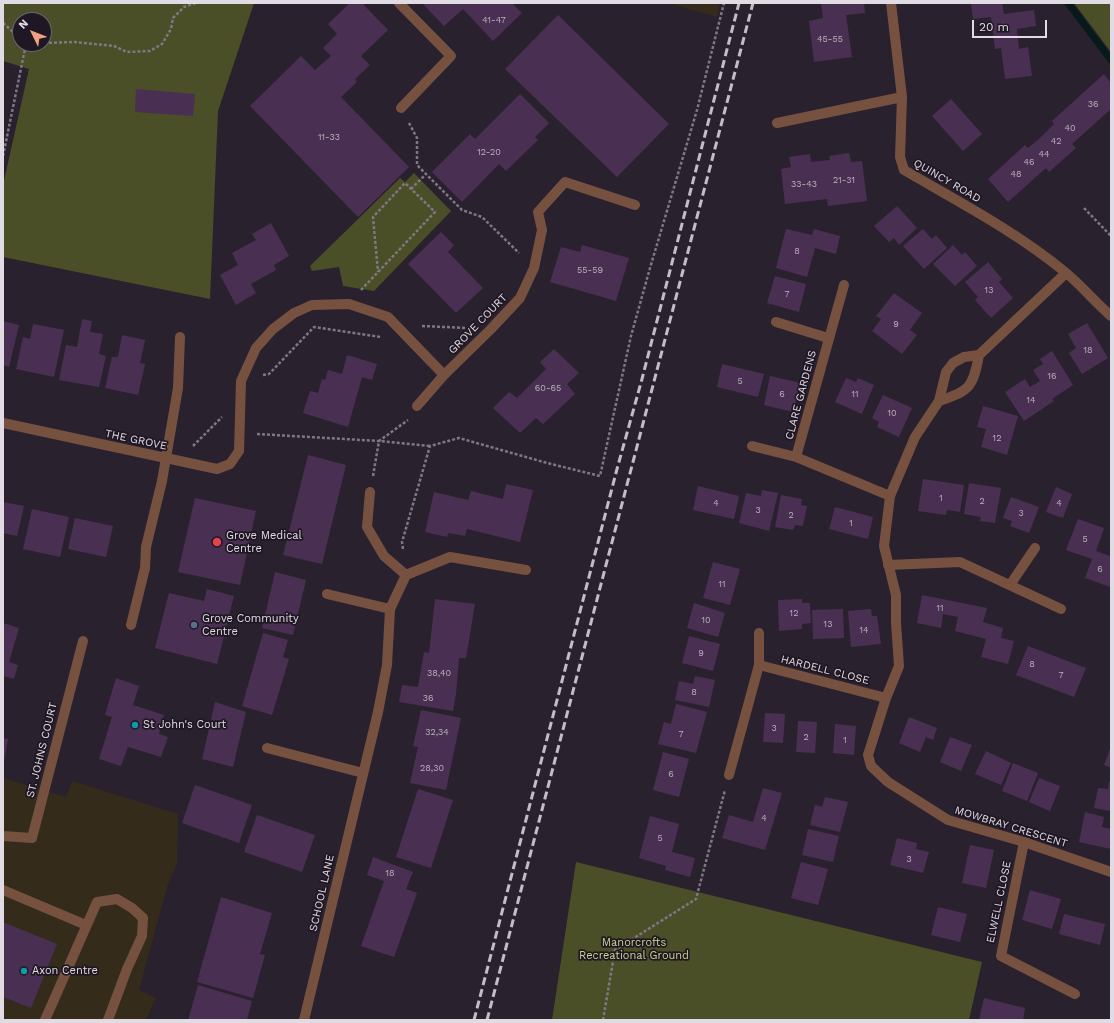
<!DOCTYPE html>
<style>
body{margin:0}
#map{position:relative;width:1114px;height:1023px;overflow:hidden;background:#2a212e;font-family:"Work Sans",sans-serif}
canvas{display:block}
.frame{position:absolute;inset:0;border:4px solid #e1dbe3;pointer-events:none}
.north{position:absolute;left:12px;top:12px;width:40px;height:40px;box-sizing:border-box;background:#201724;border:1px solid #6d6570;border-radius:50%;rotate:313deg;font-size:11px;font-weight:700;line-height:16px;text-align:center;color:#e1dbe3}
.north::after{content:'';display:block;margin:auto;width:14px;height:18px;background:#f2a07f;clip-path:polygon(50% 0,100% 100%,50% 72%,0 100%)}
.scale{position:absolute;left:972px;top:20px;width:75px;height:18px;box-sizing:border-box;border:2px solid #e1dbe3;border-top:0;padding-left:5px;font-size:12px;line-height:14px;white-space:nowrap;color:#e1dbe3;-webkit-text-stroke:3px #201724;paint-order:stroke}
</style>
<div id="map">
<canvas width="1114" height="1023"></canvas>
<div class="frame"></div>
<div class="north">N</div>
<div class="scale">20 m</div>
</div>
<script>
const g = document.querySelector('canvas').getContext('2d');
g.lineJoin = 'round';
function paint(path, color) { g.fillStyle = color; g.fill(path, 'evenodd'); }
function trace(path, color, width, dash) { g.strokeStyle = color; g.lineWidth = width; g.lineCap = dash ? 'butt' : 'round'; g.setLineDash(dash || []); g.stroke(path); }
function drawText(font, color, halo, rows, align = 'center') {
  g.font = font + ' "Work Sans",sans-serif'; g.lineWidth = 3.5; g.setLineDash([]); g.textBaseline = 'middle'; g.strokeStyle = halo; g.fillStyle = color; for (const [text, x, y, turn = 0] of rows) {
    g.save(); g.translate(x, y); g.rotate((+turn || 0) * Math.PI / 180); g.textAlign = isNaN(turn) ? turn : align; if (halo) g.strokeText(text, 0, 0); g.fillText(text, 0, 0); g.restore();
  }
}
paint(new Path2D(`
 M668 3H720L717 17Z
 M3 778 66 797 72 781 178 814 177 864 168 884 139 990 156 998 146 1020H3Z`), '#342b1b');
paint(new Path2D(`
 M3 3H254L218 111 210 299 3 257V185L29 69 3 61ZM20 20H44V44H20Z
 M1074 3H1111V52Z
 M414 173 451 211 374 291 343 286 339 267 312 271 310 266 400 178 405 182Z
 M576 862 982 962 969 1020H552Z`), '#4a4f28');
trace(new Path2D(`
 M1068 3 1111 60`), '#061a1b', 7);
paint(new Path2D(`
 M350 3H362L388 30 361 56 370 65 355 79 357 82 341 97 409 167 358 217 250 106 301 56 315 70 331 56 323 48 337 34 328 24Z
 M422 3H512L522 13 493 41 463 9 444 26Z
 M821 3H864L865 13 846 15 852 57 814 62 809 21 823 18Z
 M971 3H1002L1004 14 1034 10 1036 26 1017 29 1019 49 1028 47 1032 76 1005 79 1001 48 995 49 991 17 973 19Z
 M558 15 669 124 617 177 505 69Z
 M1104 74 1111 83V109L1072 144 1076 148 1049 172 1046 168 1008 202 988 179 1025 145 1028 148 1040 138 1054 124 1052 121Z
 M136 89 195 94 193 116 135 112Z
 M520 94 549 123 535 137 538 140 506 171 499 164 462 202 432 172 470 134 475 139Z
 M951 99 982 134 963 151 932 116Z
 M849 153 851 162 862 161 867 201 828 206 827 199 785 204 781 169 791 167 789 157 810 154 811 162 830 160 829 156Z
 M897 206 917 228 899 245 894 238 889 242 874 226Z
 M271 223 289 256 274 265 276 270 251 284 256 293 236 305 220 275 238 265 232 253 256 240 252 234Z
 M786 229 812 235 814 229 840 236 836 254 815 248 807 277 776 268Z
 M923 229 932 239 936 235 947 248 924 269 903 246Z
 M441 232 454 245 448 252 483 288 456 313 408 264Z
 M582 245 629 258 616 301 550 282 561 247 580 252Z
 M953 245 962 255 965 252 977 266 955 286 933 264Z
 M988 262 1002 279 999 282 1013 298 991 318 975 300 978 297 965 282Z
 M775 276 806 284 799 312 767 303Z
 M894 293 922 313 910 330 917 335 902 354 872 331 881 319 876 316Z
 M82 319 92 321 90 332 103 334 99 354 106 356 99 387 59 380 66 345 77 347Z
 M3 321 19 325 9 367 3 365Z
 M1087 323 1108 358 1082 374 1069 353 1076 348 1068 334Z
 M33 324 64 330 54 377 16 369 23 337 30 339Z
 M122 335 145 340 140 363 145 364 138 395 105 388 112 357H118Z
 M554 349 579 373 567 384 575 394 543 424 536 418 520 433 493 408 509 392 517 398 546 369 540 362Z
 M1052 351 1073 385 1052 399 1054 401 1024 421 1005 392 1025 379 1030 387 1040 381 1033 370 1043 364 1040 359Z
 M347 355 377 364 372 380 362 377 348 427 303 413 310 391 318 393 322 379 325 380 328 370 342 374Z
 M722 364 764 374 758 397 717 387Z
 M770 376 801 383 793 412 764 405Z
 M846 378 856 382 858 378 874 385 862 414 835 402Z
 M883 395 912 408 899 437 877 427 879 422 872 418Z
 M983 406 1018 416 1007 455 981 447 986 429 977 427Z
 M308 455 346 465 322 564 283 555Z
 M923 479 964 485 960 512 947 510 946 515 918 511Z
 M969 483 1001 488 995 523 980 521 981 517 964 514Z
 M506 484 533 490 520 542 467 529 465 536 448 533 447 537 425 532 434 492 468 500 471 491 503 499Z
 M698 486 739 496 734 519 693 510Z
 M1056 487 1072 494 1063 518 1046 512Z
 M762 490 778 493 769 531 739 523 746 493 761 496Z
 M781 495 802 499 801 505 807 506 803 526 795 525 793 530 775 527Z
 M1011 497 1039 507 1029 533 1010 526 1012 521 1003 518Z
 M195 498 256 511 240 585 178 572Z
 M3 502 24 506 17 536 3 533Z
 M835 507 873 517 868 539 829 529Z
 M32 509 69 517 60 557 23 549Z
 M75 518 113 526 106 557 68 549Z
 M1078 519 1104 528 1096 551 1110 556 1111 554 1110 587 1085 578 1092 559 1066 550Z
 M713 562 740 569 730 605 703 598Z
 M275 572 306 580 293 635 262 628Z
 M207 589 234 596 217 664 155 648 169 593 204 601Z
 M922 595 987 608 983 622 1003 628 1001 638 1014 641 1008 664 981 657 986 639 955 631 958 617 943 614 941 628 917 623Z
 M435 599 475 604 466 658H459L456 694 453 711 399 702 402 685 418 687 424 652 429 653Z
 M802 599V603H810L811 623 802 624V629L779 631 778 600Z
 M694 603 725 613 718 637 687 628Z
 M843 609 844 638 813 639 812 610Z
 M871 609 872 616H877L881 644 851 647 848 611Z
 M3 623 19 628 9 662 18 665 14 679 3 676Z
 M263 633 288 640 283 657 289 659 272 715 242 706Z
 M689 636 720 644 713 671 682 663Z
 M1028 646 1086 668 1074 697 1016 675Z
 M695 676 715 680 709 707 675 700 679 681 693 684Z
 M116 678 139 686 133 705 164 715 159 734 168 737 161 757 128 747 121 766 99 759 112 717 105 715Z
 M215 702 246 712 233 767 202 759Z
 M676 704 707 712 696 753 658 744 664 722 671 724Z
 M421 710 461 718 446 790 410 783 418 747 413 746Z
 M765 713 785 714 783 743 763 742Z
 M909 717 937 728 933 740 926 737 920 752 899 743Z
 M798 721 817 722 815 753 796 752Z
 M835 724 856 726 854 755 833 753Z
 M950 737 972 745 961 771 940 762Z
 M3 738 8 739 4 761 3 760Z
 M1111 746V768L1104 765Z
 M986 751 1011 763 1001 785 975 774Z
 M663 752 689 759 679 797 653 790Z
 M1013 763 1038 773 1027 801 1002 791Z
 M1039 778 1060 786 1050 811 1029 802Z
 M1109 781 1111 782V811L1094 808 1098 788 1108 789Z
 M195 785 252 805 239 843 182 823Z
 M763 788 782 793 765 850 722 838 729 815 753 822Z
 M418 789 453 800 431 868 396 857Z
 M825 797 848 802 840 832 810 825 815 805 822 807Z
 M1085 812 1104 817 1102 827 1111 829V849L1079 842Z
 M257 815 315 835 302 872 244 852Z
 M650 816 679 824 672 852 695 858 690 877 665 870 666 866 639 858Z
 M808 829 839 836 833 862 802 855Z
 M897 838 917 843 916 849 929 852 923 873 890 865Z
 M970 845 994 850 986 888 962 883Z
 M373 857 413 872 406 889 417 893 394 957 361 946 384 881 367 875Z
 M801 862 828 869 818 905 791 898Z
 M1030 890 1061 899 1052 929 1022 920Z
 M221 897 272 913 260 954 265 955 253 998 197 982Z
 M938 907 967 914 960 942 931 935Z
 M1064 914 1105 924 1100 945 1059 934Z
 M3 922 57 944 31 1008 3 997Z
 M198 985 252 1001 247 1020H188Z
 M984 998 1025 1008 1023 1020H979Z`), '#493052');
trace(new Path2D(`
 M3 23 20 38
 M44 43 75 42 114 46 127 52 150 51 162 44 171 29 173 18 184 7 196 3
 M409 123 417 138V165L462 210 482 217 519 253
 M3 156 26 44
 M411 189 426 174
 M1084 208 1111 236
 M361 290 435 212 405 183 373 217 378 272
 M422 326 467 328
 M263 375 269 374 314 327 381 337
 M257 434 379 441 430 446
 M193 446 222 417
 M373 476 379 441 408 420
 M403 549 402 542 430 446 459 438 547 463 600 476 631 336 650 268 697 110 724 3
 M603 1020 615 950 696 899 725 790`), '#7f7882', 2.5, [3, 2]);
trace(new Path2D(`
 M399 3 451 56 401 108
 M891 3 902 97 900 157 904 170C959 202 1015 231 1065 272 1081 285 1095 302 1111 316
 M777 123 902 97
 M1066 273 979 355 964 357 953 363 946 372 939 401 915 437 890 496 884 546 896 595V623L899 666 886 698 868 755 871 766 888 782 948 820 1024 842 1111 872
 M844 285 796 457 890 496
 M776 322 828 338
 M939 401C970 391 973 387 979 355
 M417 406 444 375 491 329 520 298 534 268 542 230 538 212 565 182 635 205
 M3 423 217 469 230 464 239 451 241 381 256 348 273 329 294 313 312 305 349 304 388 317 444 375
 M752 446 796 457
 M370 492 367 527 384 556 406 575
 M888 565 960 562 1061 609
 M1010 585 1035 548
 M327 594 390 609
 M131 625 145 568 146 547 162 481 178 388 180 337
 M759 665 886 698
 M267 748 363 773
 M729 775 759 665V633
 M3 836 32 838 83 641
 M1024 842 1001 956 1075 994
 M3 890 86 925
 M45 1020 97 902 117 899 132 908 143 918 142 936 127 969 108 1020
 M304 1020 378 712 387 665 390 609 406 575 450 557 526 570`), '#765140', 10);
trace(new Path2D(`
 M474 1020 617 469 642 379 739 3
 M487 1020 753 3`), '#c4bdc6', 3, [8, 4]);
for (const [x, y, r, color] of [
 [217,542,5,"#e0444e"],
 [194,625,4,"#5c6f8a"],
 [135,725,4,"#0f9aa8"],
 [24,971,4,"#0f9aa8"]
]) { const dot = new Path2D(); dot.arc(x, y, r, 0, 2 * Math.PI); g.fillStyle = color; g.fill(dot); trace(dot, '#201724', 1.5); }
drawText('9px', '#bbb0bf', null, [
 ["41-47",494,20],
 ["45-55",830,39],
 ["36",1093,104],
 ["40",1070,128],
 ["11-33",329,137],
 ["42",1056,141],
 ["12-20",489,152],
 ["44",1044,154],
 ["46",1029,162],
 ["48",1016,174],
 ["21-31",844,180],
 ["33-43",804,184],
 ["8",797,251],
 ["55-59",590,270],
 ["13",989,290],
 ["7",787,294],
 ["9",896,324],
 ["18",1088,350],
 ["16",1052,376],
 ["5",740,381],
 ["60-65",548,388],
 ["6",782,394],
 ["11",855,394],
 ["14",1031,400],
 ["10",892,413],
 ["12",997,438],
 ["1",941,498],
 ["2",982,501],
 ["4",716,503],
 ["4",1059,503],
 ["3",758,510],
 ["3",1021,513],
 ["2",791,515],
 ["1",851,523],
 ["5",1085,539],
 ["6",1100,569],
 ["11",722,584],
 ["11",940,608],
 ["12",794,613],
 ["10",706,620],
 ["13",828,624],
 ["14",864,630],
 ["9",701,653],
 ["8",1032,664],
 ["38,40",439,673],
 ["7",1061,675],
 ["8",694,692],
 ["36",428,698],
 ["3",774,728],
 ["32,34",437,732],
 ["7",681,734],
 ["2",806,737],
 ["1",845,740],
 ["28,30",432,768],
 ["6",671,774],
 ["4",764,818],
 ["5",660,838],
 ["3",909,859],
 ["18",390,873]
]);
drawText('11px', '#e1dbe3', '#201724', [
 ["QUINCY ROAD",947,181,30],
 ["GROVE COURT",478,324,-46],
 ["CLARE GARDENS",801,395,-75],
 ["THE GROVE",136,440,12],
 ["HARDELL CLOSE",825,670,14],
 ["ST. JOHNS COURT",42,750,-76],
 ["MOWBRAY CRESCENT",1011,827,17],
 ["SCHOOL LANE",322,893,-77],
 ["ELWELL CLOSE",999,902,-78]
]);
drawText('11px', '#e1dbe3', '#201724', [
 ["Grove Medical",226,536],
 ["Centre",226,549],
 ["Grove Community",202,619],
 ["Centre",202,632],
 ["St John's Court",143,725],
 ["Axon Centre",32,971]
], 'left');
drawText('11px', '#cad58c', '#201724', [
 ["Manorcrofts",634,943],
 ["Recreational Ground",634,956]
]);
</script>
